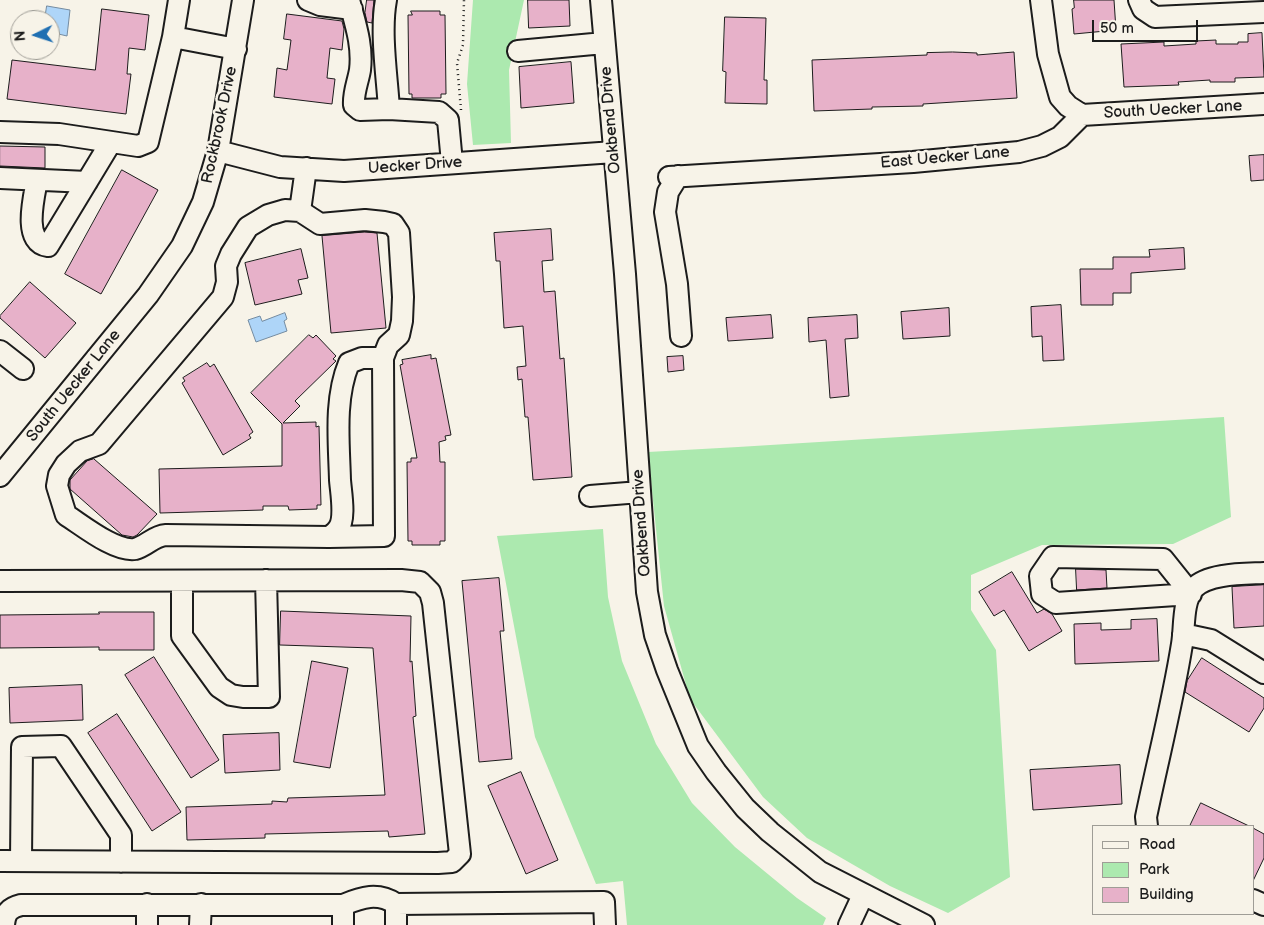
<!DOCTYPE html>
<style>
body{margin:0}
#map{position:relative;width:1264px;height:925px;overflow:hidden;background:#f7f3e8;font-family:"Balsamiq Sans",sans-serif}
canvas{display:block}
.legend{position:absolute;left:1092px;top:825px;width:162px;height:90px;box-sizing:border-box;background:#f7f3e8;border:1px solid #9f9d96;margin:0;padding:6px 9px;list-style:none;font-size:15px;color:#1c1c1c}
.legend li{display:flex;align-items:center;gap:10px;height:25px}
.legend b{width:25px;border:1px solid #9f9d96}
.north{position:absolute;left:10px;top:10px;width:50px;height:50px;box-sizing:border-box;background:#f7f3e8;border:1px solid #9f9d96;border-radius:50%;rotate:266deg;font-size:14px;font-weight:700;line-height:20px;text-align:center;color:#1c1c1c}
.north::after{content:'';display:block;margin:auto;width:18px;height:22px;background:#1f6fb2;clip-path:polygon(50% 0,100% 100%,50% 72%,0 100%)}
.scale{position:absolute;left:1092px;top:20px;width:106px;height:22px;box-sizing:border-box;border:2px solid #1c1c1c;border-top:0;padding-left:6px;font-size:15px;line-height:18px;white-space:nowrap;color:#1c1c1c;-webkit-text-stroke:4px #f7f3e8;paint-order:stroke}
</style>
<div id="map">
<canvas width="1264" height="925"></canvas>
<ul class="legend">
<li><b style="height:6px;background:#f7f3e8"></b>Road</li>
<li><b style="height:14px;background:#ace9af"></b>Park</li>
<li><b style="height:14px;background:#e7b1c9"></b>Building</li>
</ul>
<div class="north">N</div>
<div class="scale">50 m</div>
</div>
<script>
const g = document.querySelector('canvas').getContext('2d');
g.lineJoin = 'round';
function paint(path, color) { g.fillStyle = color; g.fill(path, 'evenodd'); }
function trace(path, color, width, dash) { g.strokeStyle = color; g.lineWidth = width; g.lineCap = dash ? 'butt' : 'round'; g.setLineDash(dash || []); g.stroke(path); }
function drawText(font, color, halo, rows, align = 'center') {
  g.font = font + ' "Balsamiq Sans",sans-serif'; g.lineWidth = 5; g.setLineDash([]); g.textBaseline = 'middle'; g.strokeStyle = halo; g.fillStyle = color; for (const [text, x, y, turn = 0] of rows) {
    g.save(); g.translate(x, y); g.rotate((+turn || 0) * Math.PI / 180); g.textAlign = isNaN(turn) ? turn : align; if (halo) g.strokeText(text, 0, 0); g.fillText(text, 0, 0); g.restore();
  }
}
paint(new Path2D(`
 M473 0H524L509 70 511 143 473 145 467 84Z
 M1224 417 1231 517 1173 544 1042 545 971 575V610L996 650 1010 877 948 913 890 886 807 838 763 797 690 699 664 606 648 452 738 447Z
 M603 529 608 597 622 661 656 744 692 803 735 847 797 898 826 918 823 925H627L623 881 596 884 535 737 497 536Z`), '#ace9af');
const water = new Path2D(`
 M47 6 70 10 67 36 50 32V20H34L31 18 32 11 45 14Z
 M285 313 287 319 284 321 287 331 256 342 248 320 260 316 262 321Z`);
paint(water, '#aed5f8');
trace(water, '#748ba0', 1);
const building = new Path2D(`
 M367 0H374L372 23 367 22 365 13Z
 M528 0H569L570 26 529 28Z
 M1074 0H1114L1116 30 1074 34 1072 9 1074 8Z
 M102 9 149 15 145 50 129 48 127 74H131L126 114 7 99 12 60 95 70Z
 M411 11H440V15H445L446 94H441V98H412V94H409L408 15H412Z
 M287 14 342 21 344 29 342 50 330 48 327 78 335 79 332 104 274 97 277 68 287 70 291 40 284 39Z
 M725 17 766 18 764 80H767V104L725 103 726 72 723 71Z
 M1262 33 1264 77 1235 78V82H1210V80L1178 82 1179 85 1124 87 1121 44 1164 42V46L1196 44V41L1216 40V44H1238V42H1248V34Z
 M953 52 977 53V55L1014 52 1017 98 923 104V106L872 107V109L814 111 812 60 927 55V53Z
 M571 62 574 103 521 108 519 67Z
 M0 146 45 147V168L0 166Z
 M1264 155V180L1251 181 1249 156Z
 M122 170 158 190 101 294 65 274Z
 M551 229 553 260 542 261 544 292 555 291 560 359 564 358 572 477 533 480 528 417H525L522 379 518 380 517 367 526 366 523 326 504 328 500 261H496L494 233Z
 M365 232 377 233 386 328 331 333 322 236Z
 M1184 248 1185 269 1131 273V293H1113V305H1081L1080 269H1113V257H1150L1149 250Z
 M301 249 308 278 298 280 302 294 255 305 245 263Z
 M30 282 76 323 45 358 0 318V316Z
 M1061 305 1064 360 1043 361 1042 336 1032 337 1031 307Z
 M949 308 950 336 903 339 901 312Z
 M771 315 773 338 728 341 726 318Z
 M857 315 858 338 845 339 849 396 830 398 826 340 809 342 808 318Z
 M309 335 313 338 316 335 336 356 333 359 336 361 295 401 300 406 283 423 316 422V427L319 426 321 505H317V509L289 510 288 506H263V510L160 513 159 469 282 466V424L251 393Z
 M431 355V359L436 358 451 435 445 436 446 440 439 442 440 462H445V541H440V545H412V541H408L407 462H411V458H417L400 365 403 364 402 360Z
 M683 356 684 370 668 372 667 357Z
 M207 363 210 367 214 364 253 432 249 435 251 438 223 455 182 383 185 381 183 378Z
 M94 459 157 514 137 535 133 537 122 535 70 489V480L87 461Z
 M1076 569 1106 570 1107 588 1077 590Z
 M1012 572 1037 613 1044 609 1052 614 1062 631 1029 651 1004 610 994 616 979 592Z
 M499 578 504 631H500L512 759 479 762 462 581Z
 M1264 585V626L1234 628 1232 587Z
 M281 611 411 616 410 662 412 661 416 716 413 717 425 834 389 837 388 831 265 834V838L187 840 186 807 272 804V801L287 802 288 798 385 795 373 648 280 645Z
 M99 612H154V650H99V647L0 648V615L99 614Z
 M1157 619 1159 661 1075 664 1074 624 1101 623V630L1131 629V620Z
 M154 657 219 760 191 778 125 675Z
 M1202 658 1264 698V708L1249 732 1185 692 1187 681Z
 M312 661 348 668 330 768 294 762Z
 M82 685 83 720 10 723 9 688Z
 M117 714 181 812 152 831 88 733Z
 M279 733 280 770 225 773 223 735Z
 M1120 765 1122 804 1033 810 1030 770Z
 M521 772 558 860 526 874 488 786Z
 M1201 803 1249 826H1190Z
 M1253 828 1264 834V858L1253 881Z`);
paint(building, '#e7b1c9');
trace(building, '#1c1c1c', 1);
const minor = new Path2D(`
 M179 0 173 37 236 49
 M308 0 320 5 352 9
 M349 0C355 23 363 45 360 70 358 82 353 93 354 105L360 110 389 109 439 112 448 120 452 163
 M386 0C380 32 387 76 389 109
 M601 0 625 274 647 592 655 635 667 670 698 746 716 772 745 808 770 832 820 872 924 925
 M1041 0 1048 54 1060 97 1068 106 1082 115
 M1139 0 1143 9 1155 17 1264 12
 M518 51 604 43
 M1082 115 1264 104
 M0 132 59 134 138 146 148 142 173 37
 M218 151 280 167 344 171 614 152
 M306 168 300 211 285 210 268 215 248 227 231 254 226 266 227 282 223 297 99 444 80 451 66 464 59 475 57 486 66 515C82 525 115 552 135 549 147 546 153 536 166 535L329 537C332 535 336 532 338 529 346 519 341 493 340 480 339 442 334 399 349 363L362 358H383
 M678 176 668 192 665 212 677 284 681 336
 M669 177 913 162 1019 152 1042 146 1060 137 1082 115
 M0 178 87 182
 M37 180C34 197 22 243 48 246L111 142
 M300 211 320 224 365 220 384 222 393 224 399 233 403 297 402 321 399 335 388 345 383 358 384 536 329 537
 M0 351 23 369
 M0 476 148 295 182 246 203 202 218 151 243 0
 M590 496 640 492
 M1053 557 1163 559 1191 594 1056 603 1042 594 1040 576Z
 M0 581 401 580 420 582 430 592 433 603 460 854 452 862 438 863 0 861
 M182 581V636L219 687 231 695 243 697H269L266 580
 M1183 634 1211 640 1264 673
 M1147 826 1146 817C1158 759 1173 701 1182 644 1185 627 1182 602 1194 588 1208 573 1245 574 1264 573
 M21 861 22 747 61 746 121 835V862
 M1253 900 1264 905
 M147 904V925
 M343 905V925
 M4 925C5 913 9 908 21 905H343C362 897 378 892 396 904L604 902 605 925
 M200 925 201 904
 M396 925V904
 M849 925 863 895`);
trace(minor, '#1c1c1c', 24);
trace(new Path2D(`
 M461 110 457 63 463 45 464 0`), '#1c1c1c', 2.5, [1, 4]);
trace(minor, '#f7f3e8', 20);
drawText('16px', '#1c1c1c', '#f7f3e8', [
 ["South Uecker Lane",1173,110,-3],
 ["Oakbend Drive",611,120,-95],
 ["Rockbrook Drive",220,125,-78],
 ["East Uecker Lane",945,158,-5],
 ["Uecker Drive",415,166,-4],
 ["South Uecker Lane",74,386,-51],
 ["Oakbend Drive",642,523,-94]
]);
</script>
